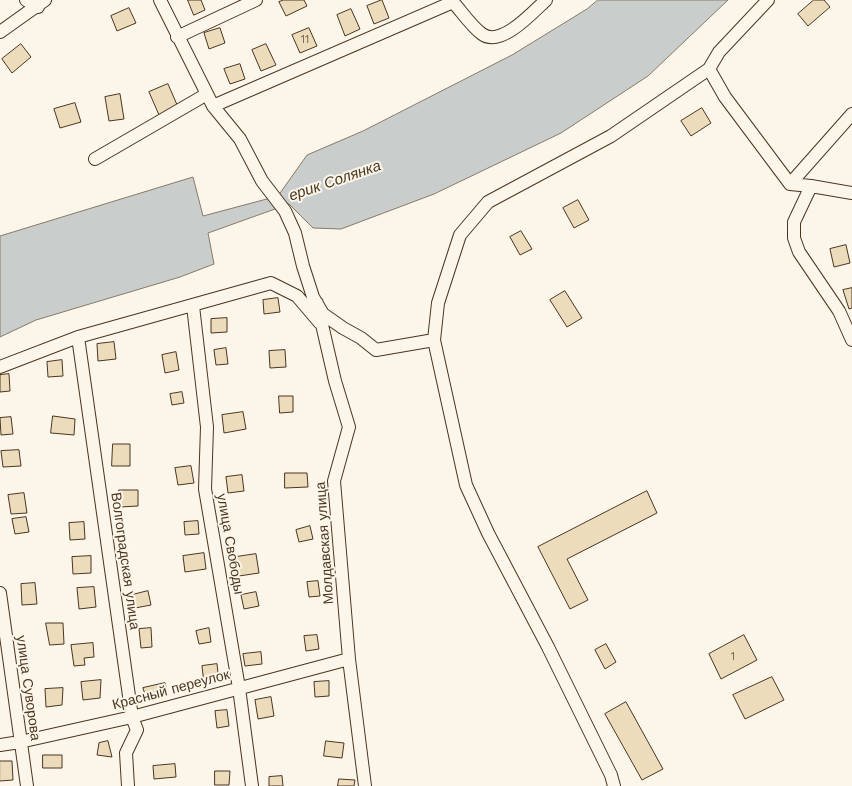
<!DOCTYPE html>
<meta charset="utf-8">
<style>
body{margin:0}
canvas{display:block;background:#fbf6e9}
</style>
<canvas width="852" height="786"></canvas>
<script>
const g = document.querySelector('canvas').getContext('2d');
g.lineJoin = 'round';
function paint(path, color) { g.fillStyle = color; g.fill(path, 'evenodd'); }
function trace(path, color, width, dash) { g.strokeStyle = color; g.lineWidth = width; g.lineCap = dash ? 'butt' : 'round'; g.setLineDash(dash || []); g.stroke(path); }
function drawText(font, color, halo, rows, align = 'center') {
  g.font = font + ' "Work Sans",sans-serif'; g.lineWidth = 4; g.setLineDash([]); g.textBaseline = 'middle'; g.strokeStyle = halo; g.fillStyle = color; for (const [text, x, y, turn = 0] of rows) {
    g.save(); g.translate(x, y); g.rotate((+turn || 0) * Math.PI / 180); g.textAlign = isNaN(turn) ? turn : align; if (halo) g.strokeText(text, 0, 0); g.fillText(text, 0, 0); g.restore();
  }
}
const water = new Path2D(`
 M598 0H728L648 76 561 133 434 194 341 229 313 228 289 204 208 233 214 264 180 277 36 320 0 337V236L193 177 203 216 278 196 307 155 363 131 512 55 587 9Z`);
paint(water, '#c9cecd');
trace(water, '#887966', 1);
const building = new Path2D(`
 M188 0H201L205 10 194 15Z
 M284 0H304L307 6 286 16 279 2Z
 M382 0 389 18 374 24 367 6Z
 M814 0H824L830 7 808 26 798 14Z
 M129 8 136 23 117 31 111 16Z
 M351 9 360 29 345 36 337 15Z
 M220 28 225 43 209 49 204 33Z
 M309 28 317 46 300 53 292 35Z
 M21 44 31 57 12 73 2 59Z
 M266 44 276 65 261 71 252 50Z
 M240 64 245 79 230 84 224 69Z
 M168 84 178 107 159 115 149 92Z
 M120 94 124 119 109 121 105 97Z
 M75 103 81 122 60 128 54 109Z
 M702 108 711 123 691 136 681 121Z
 M578 200 589 220 574 228 563 208Z
 M521 231 532 249 520 255 510 237Z
 M846 245 850 263 834 267 830 249Z
 M852 288V308L849 309 843 290Z
 M565 291 582 318 567 327 550 300Z
 M278 298 280 312 264 314 263 300Z
 M227 318V332L211 333V319Z
 M114 342 116 359 98 361 97 344Z
 M226 348 228 364 216 365 214 350Z
 M285 350 286 367 270 368 269 351Z
 M176 352 179 370 165 373 162 355Z
 M62 360 63 376 48 377 47 362Z
 M9 374 10 391 0 392V375Z
 M182 392 184 403 172 405 170 394Z
 M279 396H293V412L280 413Z
 M243 412 246 429 224 433 222 415Z
 M53 416 75 419 74 435 51 433Z
 M11 417 13 434 1 435 0 418Z
 M113 444H130V466H112Z
 M19 450 21 466 3 467 1 451Z
 M191 466 194 483 178 485 175 468Z
 M285 473H307L308 487 285 488Z
 M242 475 244 491 228 493 226 477Z
 M119 490H138V506L120 507Z
 M647 491 657 513 567 559 588 600 570 609 538 547Z
 M24 493 27 513 11 514 8 495Z
 M26 517 29 532 15 534 12 519Z
 M198 521 199 534 185 535 184 522Z
 M84 522 85 539 70 540 69 523Z
 M310 526 313 539 299 542 296 530Z
 M204 553 206 569 185 572 183 556Z
 M256 554 259 573 239 576 236 557Z
 M91 556V573L73 574 72 557Z
 M318 581 320 596 309 597 307 582Z
 M35 583 37 604 22 605 21 584Z
 M94 587 96 607 79 609 77 588Z
 M148 591 151 605 135 608 132 595Z
 M256 592 259 606 244 609 241 595Z
 M46 623H63L64 644 50 645Z
 M151 628 152 647 141 648 139 629Z
 M209 628 211 642 199 644 196 631Z
 M317 635 319 649 306 651 304 636Z
 M744 635 757 660 721 679 709 654Z
 M93 643 94 657 84 658 85 665 74 666 71 645Z
 M606 644 616 662 605 669 595 650Z
 M261 652 262 664 245 666 243 654Z
 M217 664 219 682 204 684 202 666Z
 M772 677 784 700 745 719 733 695Z
 M101 680 100 698 83 700 81 682Z
 M329 681V696L315 697 314 682Z
 M165 683 168 695 147 701 143 688Z
 M63 688 62 705 46 707 45 689Z
 M271 697 274 716 258 719 255 700Z
 M626 702 663 769 642 780 605 714Z
 M227 710 229 726 217 728 215 711Z
 M108 741 112 757 97 755 99 743Z
 M326 741 344 743 342 758 324 756Z
 M43 755H62V768H43Z
 M0 761H12L13 780 0 781Z
 M175 764 176 777 154 779 153 766Z
 M215 771H230L229 785H215Z
 M282 776 283 786H269V777Z
 M339 779 355 780 354 786H338Z`);
paint(building, '#ecdcbc');
trace(building, '#4a3520', 1);
const minor = new Path2D(`
 M26 0 38 7
 M160 0 213 106 240 139 262 181 285 211 295 233 303 266 313 297 323 314 343 328 361 338 376 350 434 340
 M0 32 45 0
 M177 37 256 0
 M709 69 725 97 790 184 811 186
 M213 106 453 2C462 12 471 26 482 34 501 48 533 12 546 0
 M95 159 207 94
 M790 184 852 114
 M852 193 811 186 794 222V238L799 252 839 311 852 340
 M317 303 335 381 349 427 334 481 349 659 365 786
 M193 306 207 427 205 489 239 688 252 786
 M78 337 132 717 137 730 126 753 128 786
 M0 367 78 337 271 283 297 296 320 323
 M0 593 27 786
 M0 745 20 742 132 717 349 659
 M614 786 611 775 548 647 488 533 466 485 434 340 438 303 460 235 488 202 611 136 709 69 719 52 768 0`);
trace(minor, '#4a3520', 14);
trace(minor, '#fbf6e9', 12);
drawText('11px', '#725f47', null, [
 ["11",305,40],
 ["1",733,657]
]);
drawText('14px', '#4a3520', '#fbf6e9', [
 ["Молдавская улица",325,543,-94],
 ["улица Свободы",230,544,80],
 ["Волгоградская улица",125,561,82],
 ["улица Суворова",28,688,82],
 ["Красный переулок",171,690,-15]
]);
drawText('italic 15px', '#4a3520', '#fbf6e9', [
 ["ерик Солянка",335,181,-19]
]);
</script>
